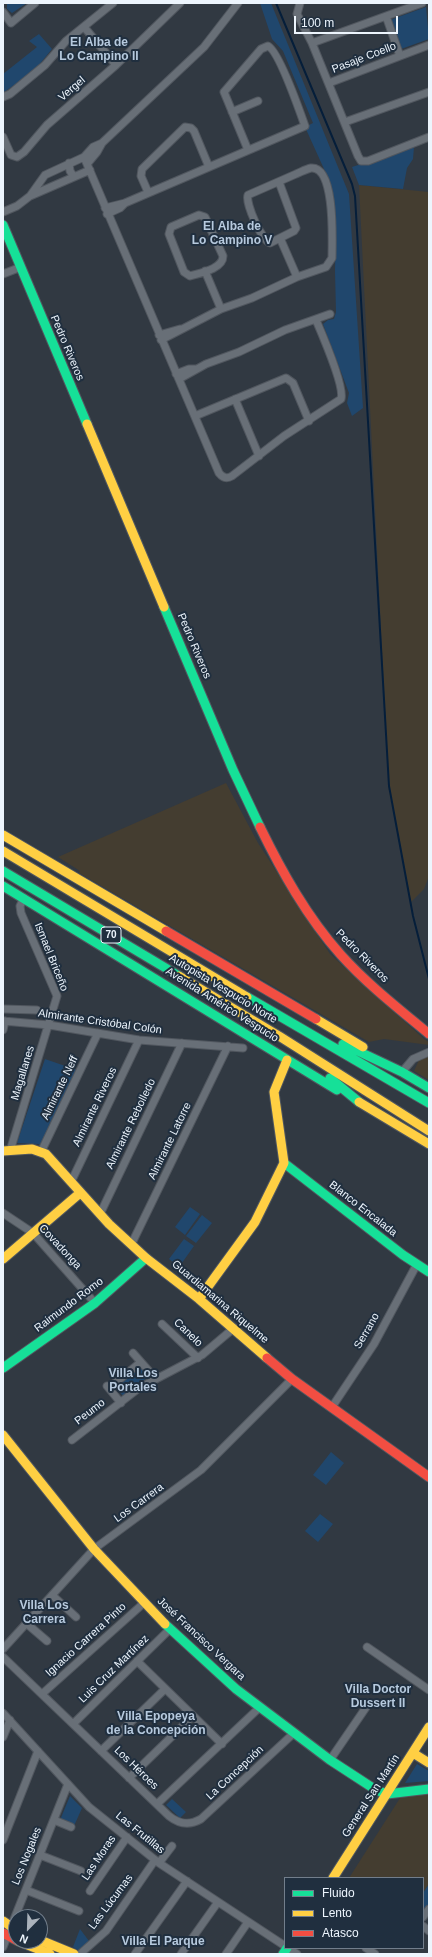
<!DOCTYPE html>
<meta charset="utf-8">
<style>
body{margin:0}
#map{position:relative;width:432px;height:1957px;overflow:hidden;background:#313942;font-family:Helvetica,sans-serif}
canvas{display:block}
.frame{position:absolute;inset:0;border:4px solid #edf5fd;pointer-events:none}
.legend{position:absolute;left:284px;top:1877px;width:140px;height:72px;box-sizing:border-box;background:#202f3f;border:1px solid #727e8b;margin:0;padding:5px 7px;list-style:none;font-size:12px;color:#edf5fd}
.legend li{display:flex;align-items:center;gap:8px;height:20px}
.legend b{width:20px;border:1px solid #727e8b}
.north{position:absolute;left:8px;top:1909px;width:40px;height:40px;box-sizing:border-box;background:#202f3f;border:1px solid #727e8b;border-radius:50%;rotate:203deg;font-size:11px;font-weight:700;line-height:16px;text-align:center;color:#edf5fd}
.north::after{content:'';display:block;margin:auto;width:14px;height:18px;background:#abb3bc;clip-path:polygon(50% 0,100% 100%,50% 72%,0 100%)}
.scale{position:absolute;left:294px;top:16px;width:104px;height:18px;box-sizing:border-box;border:2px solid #edf5fd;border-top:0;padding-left:5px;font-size:12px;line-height:14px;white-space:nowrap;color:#edf5fd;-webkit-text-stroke:3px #202f3f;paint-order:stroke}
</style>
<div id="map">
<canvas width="432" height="1957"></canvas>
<div class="frame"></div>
<ul class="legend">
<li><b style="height:5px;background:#16e098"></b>Fluido</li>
<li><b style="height:5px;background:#ffcf43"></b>Lento</li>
<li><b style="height:5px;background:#f24e42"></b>Atasco</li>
</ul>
<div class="north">N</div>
<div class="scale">100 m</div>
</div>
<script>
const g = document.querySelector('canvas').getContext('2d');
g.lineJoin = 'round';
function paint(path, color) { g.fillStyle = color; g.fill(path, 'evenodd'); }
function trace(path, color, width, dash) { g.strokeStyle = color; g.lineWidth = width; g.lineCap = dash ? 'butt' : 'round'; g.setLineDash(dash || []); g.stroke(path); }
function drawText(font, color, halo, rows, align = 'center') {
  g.font = font + ' Helvetica,sans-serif'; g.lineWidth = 4; g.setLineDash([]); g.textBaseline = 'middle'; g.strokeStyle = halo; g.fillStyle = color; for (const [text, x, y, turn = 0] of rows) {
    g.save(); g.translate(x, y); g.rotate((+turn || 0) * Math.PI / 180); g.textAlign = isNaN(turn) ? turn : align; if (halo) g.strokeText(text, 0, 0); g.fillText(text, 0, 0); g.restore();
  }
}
paint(new Path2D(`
 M359 185 429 192V876L424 889 411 902 389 792Z
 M226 783 258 843 330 954 424 1039 429 1042V1045L384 1039 369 1042 79 873 80 871 58 857Z
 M426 1055 429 1056V1080L414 1071 419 1060Z
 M429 1793V1884L423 1893V1878H349L402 1795Z`), '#443d30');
paint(new Path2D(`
 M7 3H27L12 13 7 9Z
 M260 3H271L349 194 363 408 352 416 347 403 349 393 323 324 328 320 334 319 336 312 335 271 336 222 329 180 305 127 313 123 283 51 272 39Z
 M426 7 429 39 401 49 390 20Z
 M39 34 52 49 34 71 3 93V74L37 47 29 41Z
 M414 147 413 159 407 168 403 189 359 185 352 167Z
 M45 1059 77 1070 42 1146 38 1144 17 1143Z
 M190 1207 200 1214 185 1235 175 1227Z
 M202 1215 212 1223 196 1243 186 1236Z
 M184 1239 194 1246 179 1267 169 1259Z
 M141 1366 149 1376 123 1396 115 1386Z
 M331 1452 344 1463 326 1485 313 1475Z
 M320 1514 333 1524 318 1542 305 1531Z
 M417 1764 429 1771V1781L405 1783Z
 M70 1796 82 1808 74 1826 60 1820Z
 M172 1799 186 1812 180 1818 166 1805Z
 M429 1884V1906L423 1914V1893Z
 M80 1929 89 1941 81 1952 73 1947Z`), '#20476d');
trace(new Path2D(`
 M276 3 352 184 355 196 389 786 413 916 429 979`), '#051e3a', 2);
const street = new Path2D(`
 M300 3 297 14 312 43 358 156 361 161H368L429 137
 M3 12 11 23 35 3
 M386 16 400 56
 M84 27 116 65
 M312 43 422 3
 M329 83 429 45
 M3 97 10 94 45 65 66 41 113 3
 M232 112 258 101
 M345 122 429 92
 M3 137 11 155 17 157 24 152 47 125 116 65 180 3
 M84 157 219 473C223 478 227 479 232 476L284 436 341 399C345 387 322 334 316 320
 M69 163 70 171 74 177
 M87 164 97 152 102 143
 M148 192 141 176 142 169 185 127 191 128 194 131 209 167
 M30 196 45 175 84 157 93 147 102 143 204 47 238 3
 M105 208 125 203 305 126C300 112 279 51 268 46L261 49 224 92 248 150
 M3 212 17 206 30 196 90 170
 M107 214 120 208 125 203
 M199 215 205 217 223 256C223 269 200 273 190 276L184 272 169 234 171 227Z
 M280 238 297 277
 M205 271 221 309
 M3 274 21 267
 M159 335 180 329
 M161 340 221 309 252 298 297 277 326 267 332 258C332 243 336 166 311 168 306 169 301 172 296 174 280 181 264 188 248 195 245 203 262 241 270 243L294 231 296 228 279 182
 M176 374 189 369H195
 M179 379 206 364 239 352 285 330 330 314
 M235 399 259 456
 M195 416 286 378 293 383 309 421
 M3 1009 37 1010
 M3 1021 49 1025 139 1040 243 1048
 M3 1030 5 1021
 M402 1072 413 1059 429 1052
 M10 1151 57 996 21 913 20 906 24 898
 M41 1152 98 1033
 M71 1182 139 1040
 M3 1213 33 1233 95 1303
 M100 1214 182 1043
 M131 1245 228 1046
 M162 1324 198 1358
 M133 1353 156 1379
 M107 1386 121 1403
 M109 1388 141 1362
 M332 1407 374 1344 417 1264
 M72 1440 139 1388 202 1355 234 1328
 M52 1595 76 1617
 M26 1623 47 1641
 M367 1647 429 1690
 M3 1649 94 1549 201 1470 292 1379
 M3 1657 169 1816C179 1824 189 1826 201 1819L294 1733
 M137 1661 222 1744
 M42 1694 145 1602
 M3 1713 89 1807 159 1863 285 1946
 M73 1724 170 1629
 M3 1737 10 1720
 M101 1751 165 1689
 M330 1760 369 1703
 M129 1778 193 1716
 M157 1804 259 1708
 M54 1820 71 1827
 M3 1840 38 1751
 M40 1855 81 1871
 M159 1863 172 1846
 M26 1890 79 1911
 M90 1891 127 1837
 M423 1917 429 1909
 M423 1926 429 1931
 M3 1947 68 1784
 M288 1948 297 1954
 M366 1948 375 1954
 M80 1954 106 1931 155 1860
 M135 1954 187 1881
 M181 1954 218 1902
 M226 1954 248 1922`);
const fast = new Path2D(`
 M3 225 87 424
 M164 607 233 770 260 827
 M3 871 179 976
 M3 886 337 1090
 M247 997 429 1103
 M343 1044 402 1072
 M402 1072 429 1088
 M330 1078 359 1102
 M284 1163 403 1255 429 1272
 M3 1368 95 1303 146 1258
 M165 1624 236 1689 330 1760 376 1790 387 1794 429 1789
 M283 1954 287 1948`);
const slow = new Path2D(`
 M87 424 164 607
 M3 835 166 931
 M3 851 247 997
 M179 976 279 1036 429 1131
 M316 1019 363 1047
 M359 1102 429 1144
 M3 1151 32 1149 46 1154 109 1224 146 1258 199 1299 267 1358
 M3 1259 80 1193
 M199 1299 255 1222 284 1163 274 1092 287 1060
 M3 1435 94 1549 165 1624
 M413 1753 429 1763
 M333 1878 429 1727
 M3 1921 16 1930
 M40 1940 74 1954
 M18 1941 50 1954`);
const jam = new Path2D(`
 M260 827C282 872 307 917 341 955 367 984 399 1009 429 1034
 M166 931 316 1019
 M267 1358 292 1379 429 1477
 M3 1933 16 1940`);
trace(street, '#51575f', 9);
trace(fast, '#51575f', 11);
trace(slow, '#51575f', 11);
trace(jam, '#51575f', 11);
trace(street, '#686f77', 7);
trace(fast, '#16e098', 9);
trace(slow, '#ffcf43', 9);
trace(jam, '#f24e42', 9);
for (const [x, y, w] of [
 [111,935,20]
]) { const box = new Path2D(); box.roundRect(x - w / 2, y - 8, w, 16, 3); g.fillStyle = '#202f3f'; g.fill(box); trace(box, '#edf5fd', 1); }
drawText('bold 10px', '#edf5fd', null, [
 ["70",111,935]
]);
drawText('11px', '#edf5fd', '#202f3f', [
 ["Pasaje Coello",364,58,-21],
 ["Vergel",72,89,-41],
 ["Pedro Riveros",67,348,67],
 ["Pedro Riveros",194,646,67],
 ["Pedro Riveros",362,956,45],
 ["Ismael Briceño",51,957,68],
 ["Autopista Vespucio Norte",223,989,31],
 ["Avenida Américo Vespucio",222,1005,32],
 ["Almirante Cristóbal Colón",100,1022,8],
 ["Magallanes",23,1073,-73],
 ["Almirante Neff",60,1088,-64],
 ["Almirante Riveros",95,1107,-64],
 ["Almirante Rebolledo",131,1124,-64],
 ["Almirante Latorre",170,1141,-64],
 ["Blanco Encalada",363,1209,38],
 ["Covadonga",60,1247,47],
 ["Guardiamarina Riquelme",220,1302,40],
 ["Raimundo Romo",69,1305,-37],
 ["Serrano",367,1331,-60],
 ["Canelo",188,1333,44],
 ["Peumo",90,1412,-37],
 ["Los Carrera",139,1503,-36],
 ["José Francisco Vergara",201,1639,43],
 ["Ignacio Carrera Pinto",86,1640,-42],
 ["Luis Cruz Martínez",114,1669,-44],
 ["Los Héroes",136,1768,44],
 ["La Concepción",235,1773,-43],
 ["General San Martín",371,1796,-57],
 ["Las Frutillas",140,1833,39],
 ["Los Nogales",27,1856,-68],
 ["Las Moras",99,1858,-56],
 ["Las Lúcumas",111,1902,-53]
]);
drawText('bold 12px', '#b7cade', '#202f3f', [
 ["El Alba de",99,43],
 ["Lo Campino II",99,57],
 ["El Alba de",232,227],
 ["Lo Campino V",232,241],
 ["Villa Los",133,1374],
 ["Portales",133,1388],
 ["Villa Los",44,1606],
 ["Carrera",44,1620],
 ["Villa Doctor",378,1690],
 ["Dussert II",378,1704],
 ["Villa Epopeya",156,1717],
 ["de la Concepción",156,1731],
 ["Villa El Parque",163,1942]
]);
</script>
